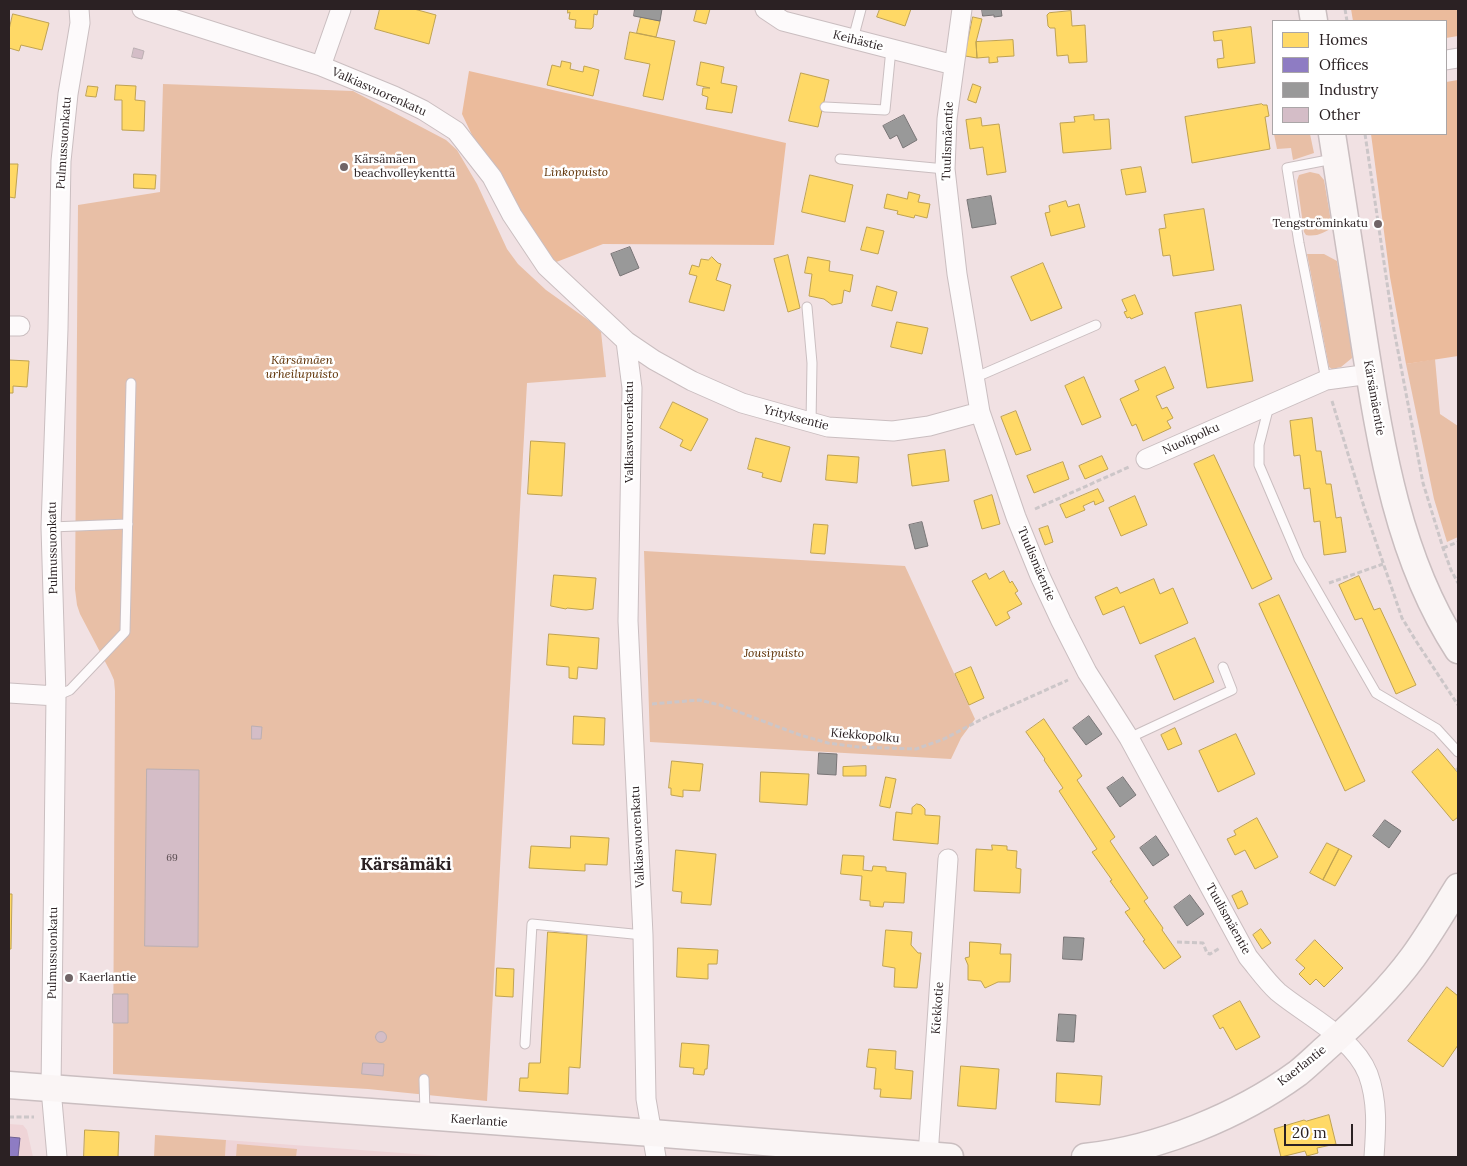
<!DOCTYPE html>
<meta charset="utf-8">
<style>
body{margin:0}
#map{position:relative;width:1467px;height:1166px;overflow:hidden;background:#f1e1e3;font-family:Lora,serif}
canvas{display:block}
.frame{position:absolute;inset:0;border:10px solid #2b2123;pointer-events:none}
.legend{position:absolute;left:1272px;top:20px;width:175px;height:115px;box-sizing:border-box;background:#fff;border:1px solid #aaa6a7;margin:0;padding:6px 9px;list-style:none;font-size:15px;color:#2b2123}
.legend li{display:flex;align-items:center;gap:10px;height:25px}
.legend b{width:25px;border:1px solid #aaa6a7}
.scale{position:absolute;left:1284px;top:1124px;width:69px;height:22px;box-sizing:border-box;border:2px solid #2b2123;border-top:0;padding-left:6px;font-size:15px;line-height:18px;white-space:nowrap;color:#2b2123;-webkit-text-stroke:4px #fff;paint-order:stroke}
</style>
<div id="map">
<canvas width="1467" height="1166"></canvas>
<div class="frame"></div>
<ul class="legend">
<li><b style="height:14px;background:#ffd966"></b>Homes</li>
<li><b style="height:14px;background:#8e7cc3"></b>Offices</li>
<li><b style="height:14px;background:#999"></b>Industry</li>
<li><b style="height:14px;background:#d4bdc7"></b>Other</li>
</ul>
<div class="scale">20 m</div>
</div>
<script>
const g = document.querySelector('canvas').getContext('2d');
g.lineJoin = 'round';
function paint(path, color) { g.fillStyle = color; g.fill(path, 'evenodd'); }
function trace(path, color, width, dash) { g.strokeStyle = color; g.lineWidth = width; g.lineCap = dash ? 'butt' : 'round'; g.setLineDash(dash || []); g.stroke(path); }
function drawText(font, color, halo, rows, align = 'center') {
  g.font = font + ' Lora,serif'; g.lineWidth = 5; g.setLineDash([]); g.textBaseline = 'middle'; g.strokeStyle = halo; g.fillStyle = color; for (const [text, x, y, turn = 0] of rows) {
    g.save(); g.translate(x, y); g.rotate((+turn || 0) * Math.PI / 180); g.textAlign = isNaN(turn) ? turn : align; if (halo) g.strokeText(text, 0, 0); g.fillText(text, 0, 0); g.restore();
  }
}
paint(new Path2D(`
 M9 1124 23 1125 27 1130 33 1157H9Z
 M226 1140 455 1157H225Z`), '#efd4d7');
paint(new Path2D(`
 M163 84 353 91 446 140 457 150 477 184 507 249 518 264 546 290 591 322 601 332 606 377 527 383 487 1101 368 1089 113 1074 115 691 114 680 110 671 80 614 77 605 75 589 78 205 160 192Z
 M1274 134H1310L1314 153 1293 160 1291 148 1277 149Z
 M1310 172 1319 174 1324 180 1332 227C1325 233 1316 237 1306 235L1304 232 1297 181 1299 175Z
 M1307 254H1324L1337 261 1351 344 1352 358 1341 367 1332 369 1329 367Z
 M1435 359 1440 414 1458 426V537L1447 542 1434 499 1406 364Z
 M644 551 905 566 975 719 961 738 951 759 650 742Z
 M155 1135 226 1140 225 1157H154Z
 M237 1144 297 1149 296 1157H236Z`), '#e8bfa6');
paint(new Path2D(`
 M1351 9H1458V36L1446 38V21H1353Z
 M469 71 786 143 774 245 603 244 546 266 492 177 462 114Z
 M1458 80V356L1406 364 1390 277 1371 134H1446V82Z`), '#ebbb9c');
const homes = new Path2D(`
 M380 9H414L436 15 429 44 375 29Z
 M568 9H598L597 15 594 14 593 27 591 29 575 28 576 20 569 19 570 12 568 13Z
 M697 9H710L706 24 694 21Z
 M880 9H911L905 26 877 17Z
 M1071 11 1072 26 1085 25 1087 62 1069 63 1068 55 1057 56 1055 28H1050L1048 26 1047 15 1049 13Z
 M13 14 49 23 42 50 21 45 19 51 9 48V30Z
 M641 17 660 21 656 37 637 33Z
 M973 17 982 19 976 42 977 58 965 56Z
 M1251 27 1255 63 1218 68 1217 59 1224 58 1222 40 1214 41 1213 32Z
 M630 32 675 41 663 100 643 96 650 64 625 59Z
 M1013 40 1014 56 997 57 998 62 989 63V57L977 58 976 42Z
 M562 61 571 63 570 69 583 72 584 66 599 70 593 96 547 85 552 65 560 67Z
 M701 62 724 67 721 83 737 86 732 113 706 109 708 97 702 95 703 88H710L697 85Z
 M801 73 829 80 818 127 789 121Z
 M973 84 981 87 976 103 968 100Z
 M116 85 136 86 135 100 145 101 144 131 122 130V100H115Z
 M88 86 98 87 96 97 86 96Z
 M1262 104 1263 105H1267L1269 116 1265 117 1270 149 1192 163 1185 117Z
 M1094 115V120L1109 119 1111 149 1063 153 1060 123 1075 122 1074 117Z
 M981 118 982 126 999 124 1006 172 987 175 983 147 970 149 966 120Z
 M9 164H18L15 198 9 197Z
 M1141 167 1146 192 1126 195 1121 170Z
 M134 174 156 175 155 189 134 188Z
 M810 175 853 185 845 222 802 212Z
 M909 192 920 195 918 202 930 204 927 218 915 215 914 218 897 214 898 211 884 208 887 194 907 199Z
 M1066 201 1068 207 1079 204 1085 227 1051 236 1045 213 1050 212 1049 206Z
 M1204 209 1214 270 1173 276 1170 255 1163 256 1159 229 1166 228 1164 215Z
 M867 227 884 231 878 254 861 250Z
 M788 255 800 308 788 312 774 259Z
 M712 257 718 263 721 264 716 280 731 285 724 311 689 302 697 276 689 274 692 265 699 267 701 259 708 260Z
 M808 257 830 261 829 271 853 275 850 292 844 290 842 303 832 305 824 299 809 296 812 274 805 273Z
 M1043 263 1062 308 1031 321 1011 277Z
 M877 286 897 292 892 311 872 306Z
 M1135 295 1143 314 1131 319 1130 317 1127 318 1124 312 1127 311 1122 300Z
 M1241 305 1253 381 1207 388 1195 313Z
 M897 322 928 328 922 354 891 347Z
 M9 360 29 361 27 387 13 386V393H9Z
 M1165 367 1174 388 1156 396 1162 409 1167 407 1173 418 1167 421 1171 428 1143 441 1136 424 1132 426 1120 399 1139 390 1135 381Z
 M1084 377 1101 417 1082 425 1065 386Z
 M673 402 708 419 691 451 680 446 683 440 660 428Z
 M1016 411 1031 450 1016 455 1001 417Z
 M1312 418 1316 451H1321L1326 484H1331L1336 518 1341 517 1346 552 1324 555 1320 521 1314 522 1310 488 1304 489 1300 455 1294 456 1290 421Z
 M756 438 790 447 781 482 762 477 763 473 748 469Z
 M531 441 565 443 562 496 528 494Z
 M945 450 949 481 912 486 908 455Z
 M828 455 859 457 857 483 826 480Z
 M1214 455 1272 579 1252 589 1194 464Z
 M1102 456 1108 469 1085 479 1079 466Z
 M1063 462 1069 479 1034 493 1027 476Z
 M1098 489 1104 501 1095 505 1094 501 1083 506 1085 510 1066 518 1060 505Z
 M992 495 1000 524 982 529 974 501Z
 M1135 496 1147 525 1121 536 1109 508Z
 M814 524 828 525 825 554 811 553Z
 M1048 526 1053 542 1045 545 1039 529Z
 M1004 571 1010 583 1012 581 1018 591 1015 593 1022 604 1007 612 1010 618 996 626 972 581 986 573 989 579Z
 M554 575 596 578 593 609 586 610 567 608 566 609 551 606Z
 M1359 576 1374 610 1380 608 1416 685 1396 694 1362 618 1355 620 1339 585Z
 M1154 579 1160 594 1173 588 1188 623 1140 644 1124 606 1103 615 1095 597 1117 587 1120 593Z
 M1279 595 1365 781 1345 791 1259 604Z
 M549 634 599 638 597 669 578 667 577 679 569 678V667L547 665Z
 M1195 638 1214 682 1174 700 1155 656Z
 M971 667 984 698 969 705 955 674Z
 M574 716 605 718 604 745 573 744Z
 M1044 719 1082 776 1077 780 1115 837 1110 841 1148 898 1144 901 1163 928 1162 930 1181 957 1164 969 1143 941 1145 940 1125 912 1130 909 1110 881 1112 880 1092 852 1097 849 1059 791 1063 788 1044 760 1045 759 1026 732Z
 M1175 728 1182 744 1168 750 1161 735Z
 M1236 734 1255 774 1218 792 1199 751Z
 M1438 749 1458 773V817L1453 821 1412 772Z
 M672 761 703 764 700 791 683 790V797L671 795V788H669Z
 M866 766V776H843V767Z
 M761 772 809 774 807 805 760 802Z
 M886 777 896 779 890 808 880 806Z
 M917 804 921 805 925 809V815L940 816 938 844 893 840 896 812 912 814V808Z
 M1257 818 1278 857 1255 869 1245 850 1235 855 1227 839 1236 835 1234 831Z
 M571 836 609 838 607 865 585 864V871L529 868 531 846 570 848Z
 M1327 843 1339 849 1323 880 1310 873Z
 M992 845 1007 846V850L1017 851 1016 868 1021 869 1020 893 974 891 976 849 992 850Z
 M1339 849 1352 856 1335 886 1323 880Z
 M676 850 716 854 711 905 681 903 682 892 673 891Z
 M843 855 864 856 863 870 872 871 873 866 886 867V871L906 873 904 903 884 902 883 907 870 906V901L860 900 862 876 841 874Z
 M1242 891 1248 904 1238 909 1232 896Z
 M9 894H12L11 949H9Z
 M1261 929 1271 943 1262 949 1253 935Z
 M886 930 912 932 911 945 918 953H921L917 988 894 987 895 968 883 966Z
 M548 932 587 935 580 1068 569 1067 568 1094 519 1091 520 1078H528L529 1063H540Z
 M1315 940 1343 968 1324 987 1316 979 1310 985 1299 974 1305 968 1296 960Z
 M970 942 1001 944 1000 954H1011L1010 982H998L985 988 981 981 968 980V965L965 958 969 957Z
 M678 948 718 950 717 964H708V979L677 977Z
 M497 968 514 969 513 997 496 996Z
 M1447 987 1458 996V1045L1443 1067 1408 1041Z
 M1240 1001 1260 1037 1236 1050 1223 1027 1220 1029 1213 1016Z
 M682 1043 709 1045 707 1069H705L704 1075 693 1074 694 1068 680 1067Z
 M869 1049 896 1051 895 1069 913 1071 911 1099 880 1097 881 1089H874L876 1068 867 1067Z
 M961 1066 999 1069 996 1109 958 1106Z
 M1057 1073 1102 1076 1100 1105 1056 1102Z
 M1329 1115 1336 1144 1317 1148 1318 1153 1307 1156 1305 1151 1281 1157 1274 1129 1304 1120 1306 1121Z
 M85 1130 119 1132 118 1157H84Z`);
paint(homes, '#ffd966');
trace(homes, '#bfa252', 1);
const offices = new Path2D(`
 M9 1137 20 1138 18 1157H9Z`);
paint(offices, '#8e7cc3');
trace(offices, '#706193', 1);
const industry = new Path2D(`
 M635 9H662L660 21 634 16Z
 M982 9H1001L1002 16 994 17V15L983 16Z
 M904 115 917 140 903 148 897 135 890 139 883 126Z
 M991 196 996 224 972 228 967 200Z
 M630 247 639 268 620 276 611 254Z
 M922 522 928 546 915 549 909 525Z
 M1089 716 1102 734 1086 745 1073 728Z
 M819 753 837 754 836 775 818 774Z
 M1123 777 1136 795 1120 807 1107 788Z
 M1385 820 1401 831 1389 848 1373 836Z
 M1156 836 1169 855 1153 866 1140 848Z
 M1190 895 1204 914 1187 926 1174 907Z
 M1064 937 1084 938 1082 960 1063 959Z
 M1059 1014 1076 1015 1074 1042 1057 1041Z`);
paint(industry, '#999');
trace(industry, '#787576', 1);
const building = new Path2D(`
 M134 48 144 51 142 59 132 57Z
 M252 726 262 727 261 739H252Z
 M147 769 199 770 198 947 145 946Z
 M113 994H128V1023H113Z
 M375.5 1037a5.5 5.5 0 1 1 11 0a5.5 5.5 0 1 1-11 0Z
 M363 1063 384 1064 383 1076 362 1074Z`);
paint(building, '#d4bdc7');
trace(building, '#bbafb2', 1);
const lane = new Path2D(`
 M853 39 861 9
 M825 107 885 110 891 49
 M840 159 945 169
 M807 307 812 363 811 423
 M974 378 1096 325
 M1326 380 1299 243 1287 168 1333 159
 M1269 406 1259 445V465L1299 559 1376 693 1437 729 1458 752
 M51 527 128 524
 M56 696 70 690 125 632 131 383
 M1129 738 1232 690 1223 667
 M525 1044 532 924 643 935
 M424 1079 425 1113`);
const street = new Path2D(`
 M142 9 321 66 394 96 423 110 456 131 492 177 512 215 546 266 626 341 632 388 628 621 643 935 646 1099 656 1157
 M765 9 783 21 954 65
 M962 9 947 119 945 169 957 274 980 412 1016 517 1040 576 1061 621 1087 672 1129 738 1248 957C1258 969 1266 981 1278 992 1307 1016 1354 1038 1368 1074 1378 1101 1376 1129 1374 1157
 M1446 60 1458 58
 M321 66 341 9
 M9 326H20
 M626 341 654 360 692 381 742 403 828 427 893 431 929 426 980 412
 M1146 459 1326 380 1370 374
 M9 693 56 696
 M928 1156 948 859
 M57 1157 51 1089 56 696 51 527 58 329 61 161 68 94 80 23 79 9`);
const secondary = new Path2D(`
 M1312 9 1314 21
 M1332 134C1343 202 1353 271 1364 340 1381 447 1398 558 1458 650
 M9 1085 652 1133 950 1157
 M1085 1157C1158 1149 1239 1116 1298 1073 1308 1065 1317 1056 1326 1048 1358 1020 1388 991 1413 957 1429 935 1443 911 1458 887`);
trace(lane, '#cabec0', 11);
trace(street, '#cabec0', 21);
trace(secondary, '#cabec0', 29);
trace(new Path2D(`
 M1345 9 1347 21
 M1365 134 1394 330 1423 483 1443 548 1451 570 1458 583
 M1332 401 1365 510 1402 618 1416 641 1458 705
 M1035 509 1129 467
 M1443 548 1458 542
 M1329 583 1383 564
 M652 704 699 700 720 705 800 735 828 743 858 747 916 749 944 739 986 717 1068 680
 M1456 770 1457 769 1458 771
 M1177 942 1203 943 1207 953 1210 954 1220 948
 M9 1117H34`), '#ccc6c8', 3, [5, 2.5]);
trace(lane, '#fdfafb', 9);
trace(street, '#fdfafb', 19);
trace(secondary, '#faf5f5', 26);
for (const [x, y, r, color] of [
 [344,167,5,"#706466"],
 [1378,224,5,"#706466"],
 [69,978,5,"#706466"]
]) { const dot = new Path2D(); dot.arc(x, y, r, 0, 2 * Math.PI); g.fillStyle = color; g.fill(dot); trace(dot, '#fff', 2); }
drawText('10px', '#55484c', null, [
 ["69",172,858]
]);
drawText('12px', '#2b2123', '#fff', [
 ["Keihästie",858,41,14],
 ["Valkiasvuorenkatu",379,92,24],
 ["Tuulismäentie",948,141,-88],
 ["Pulmussuonkatu",64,143,-86],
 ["Kärsämäentie",1374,398,80],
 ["Yrityksentie",796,418,15],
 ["Valkiasvuorenkatu",630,432,-90],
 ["Nuolipolku",1191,439,-24],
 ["Pulmussuonkatu",53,548,-91],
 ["Tuulismäentie",1036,564,67],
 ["Kiekkopolku",865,736,5],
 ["Valkiasvuorenkatu",638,837,-93],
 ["Tuulismäentie",1228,919,61],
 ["Pulmussuonkatu",53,953,-89],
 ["Kiekkotie",938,1008,-86],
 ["Kaerlantie",1302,1066,-38],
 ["Kaerlantie",479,1121,4]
]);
drawText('12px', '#2b2123', '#fff', [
 ["Kärsämäen",354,160],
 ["beachvolleykenttä",354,174],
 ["Tengströminkatu",1368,224,"right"],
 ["Kaerlantie",79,978]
], 'left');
drawText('italic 12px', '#5c2e00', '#fff', [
 ["Linkopuisto",576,173],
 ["Kärsämäen",302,361],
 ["urheilupuisto",302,375],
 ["Jousipuisto",774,654]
]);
drawText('bold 18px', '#2b2123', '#fff', [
 ["Kärsämäki",406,865]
]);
</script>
